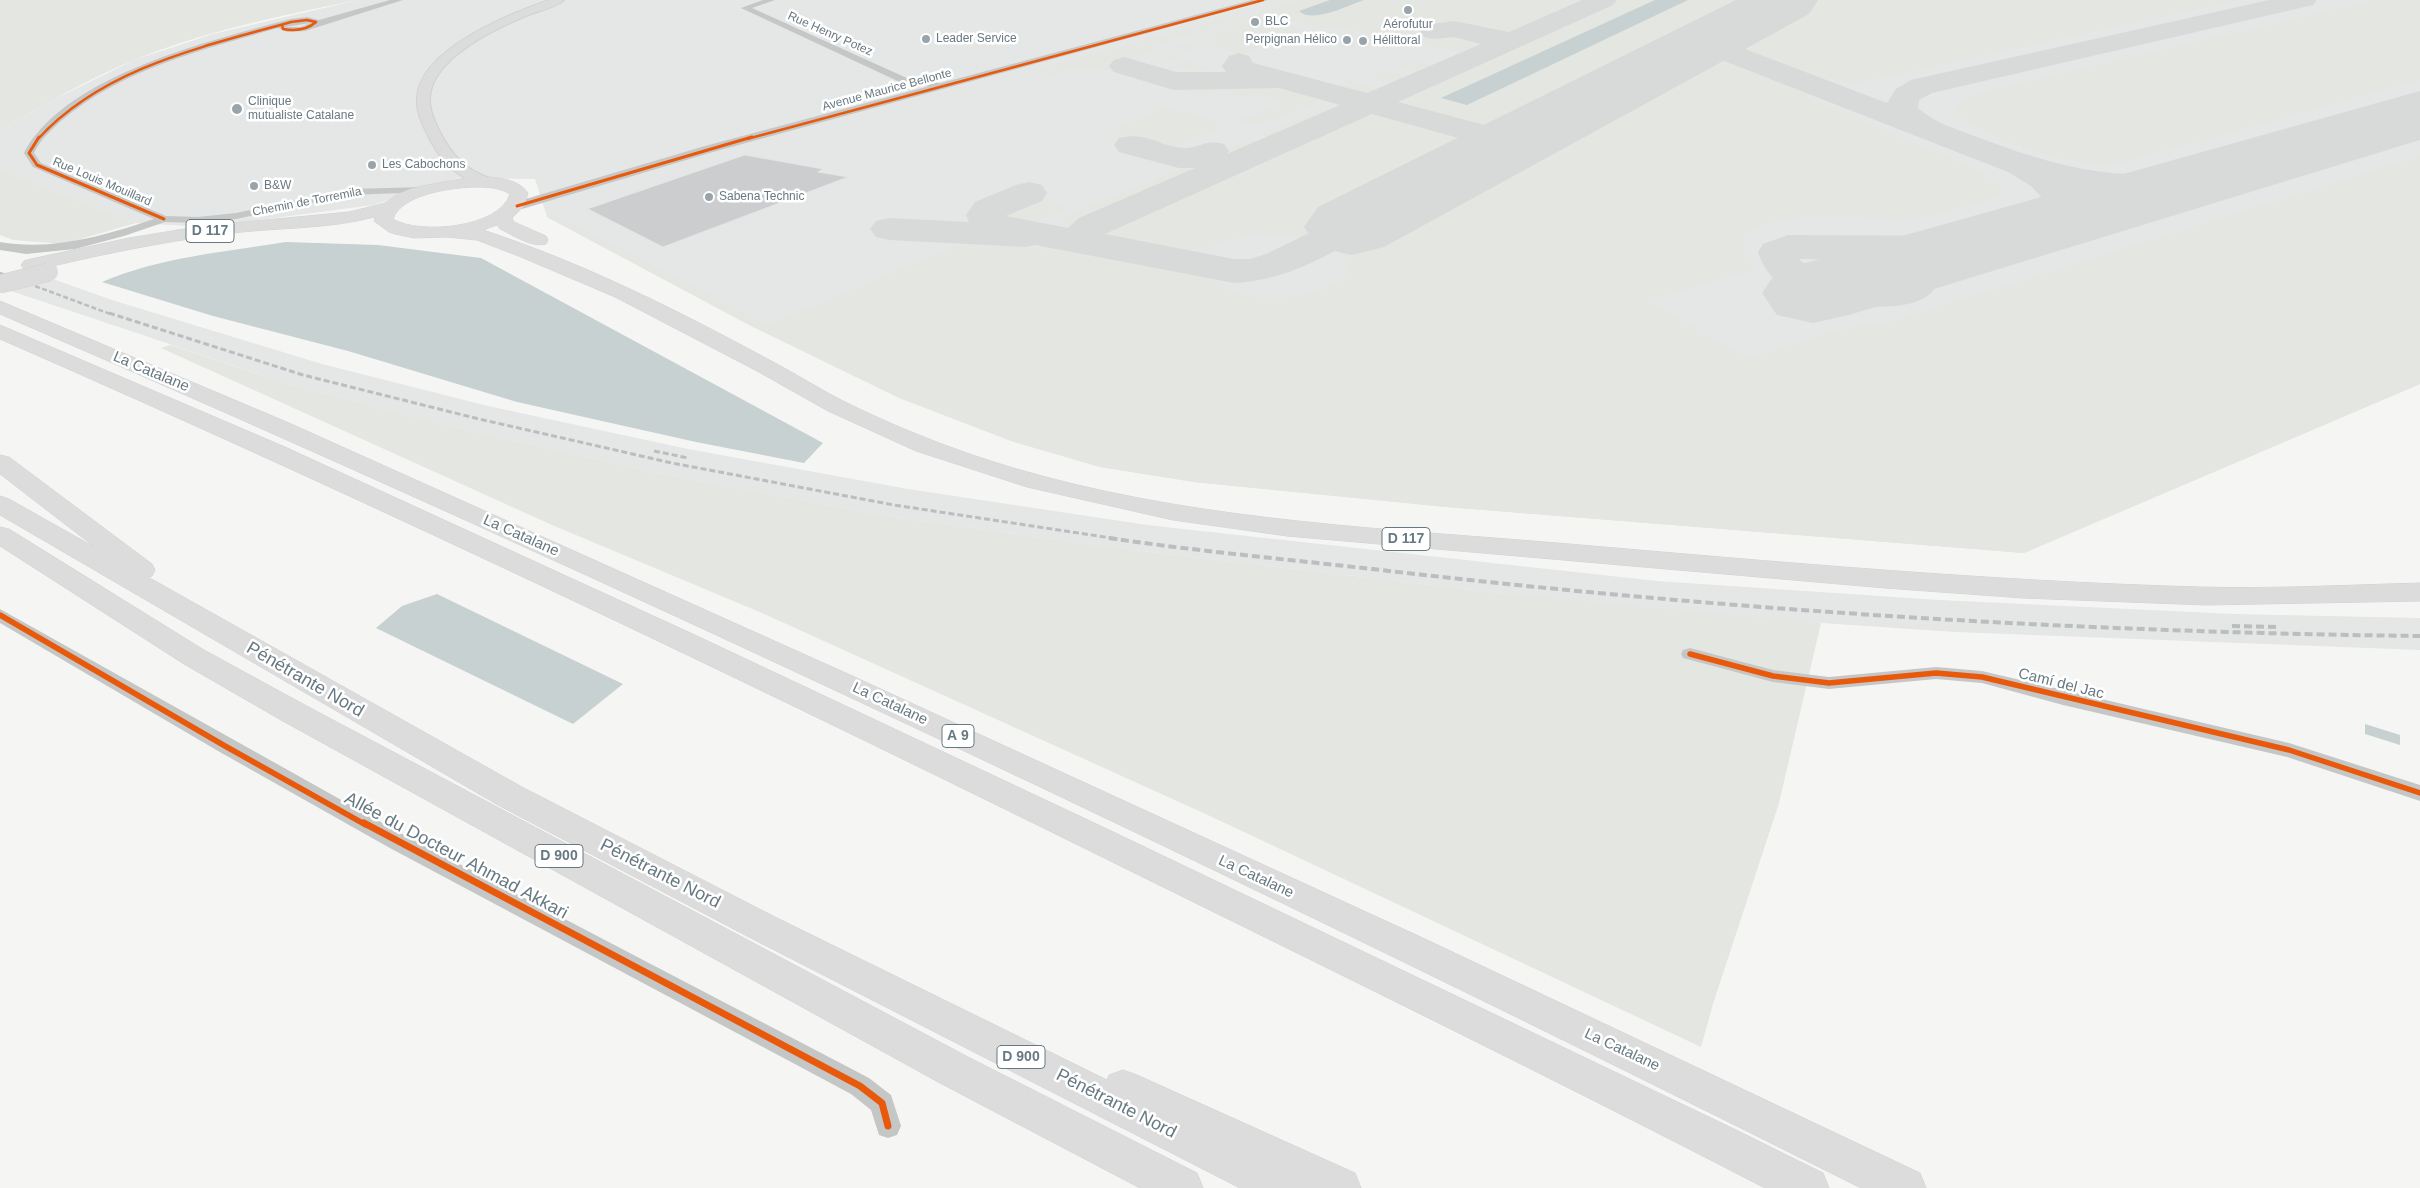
<!DOCTYPE html>
<meta charset="utf-8">
<style>
body{margin:0}
canvas{display:block;background:#f5f5f4}
</style>
<canvas width="2420" height="1188"></canvas>
<script>
const g = document.querySelector('canvas').getContext('2d');
g.lineJoin = 'round';
function paint(path, color) { g.fillStyle = color; g.fill(path, 'evenodd'); }
function trace(path, color, width, dash) { g.strokeStyle = color; g.lineWidth = width; g.lineCap = dash ? 'butt' : 'round'; g.setLineDash(dash || []); g.stroke(path); }
function drawText(font, color, halo, rows, align = 'center') {
  g.font = font + ' Helvetica,sans-serif'; g.lineWidth = 5; g.setLineDash([]); g.textBaseline = 'middle'; g.strokeStyle = halo; g.fillStyle = color; for (const [text, x, y, turn = 0] of rows) {
    g.save(); g.translate(x, y); g.rotate((+turn || 0) * Math.PI / 180); g.textAlign = isNaN(turn) ? turn : align; if (halo) g.strokeText(text, 0, 0); g.fillText(text, 0, 0); g.restore();
  }
}
paint(new Path2D(`
 M358 0H2420V384L2024 553 1446 507 1194 482 1100 467 1011 441 753 327 547 217 535 179 458 178 373 205 206 227 136 223 0 169V131L49 102 134 60 213 34Z
 M50 278 112 300 322 364 488 406 688 449 908 489 1147 525 1657 581 1939 600 2235 614 2420 618V650L1955 632 1732 617 1517 595 1133 550 888 516 658 473 463 429 289 384 5 289Z`), '#e5e6e6');
paint(new Path2D(`
 M0 0H358C283 15 205 31 134 60 88 79 43 105 0 131Z
 M1300 0H1596L1467 55 1392 36 1385 39 1351 29 1335 27 1321 28 1262 13Z
 M1614 0H1766L1523 124C1480 137 1440 121 1398 109L1389 103 1392 98Z
 M1805 0H2239L1853 84C1824 80 1752 66 1739 40L1741 34Z
 M2376 0H2420V80L2117 164C2106 164 2096 165 2086 163 2050 159 1982 135 1955 112L1954 107 1962 100 1986 91Z
 M1242 14 1255 17 1199 33 1194 32 1150 48 1154 50 1131 59 1151 57 1138 61 1164 69 1181 63 1155 54C1164 46 1175 49 1187 52L1174 57 1208 68C1191 74 1186 61 1170 71L1186 76 1195 72 1209 77H1258L1178 78 1175 76 1177 74 1172 73 1166 75 1148 70 1153 68 1146 66 1141 69 1127 65 1123 67 1137 71 1127 75 1088 66 1078 70 1070 68 1053 75 1038 69Z
 M1261 18 1307 30 1242 55 1208 45 1189 51 1177 47 1179 44 1185 46 1211 36 1206 34Z
 M1408 59 1435 65 1438 67 1422 73 1393 65Z
 M1704 59 1729 61 1740 64 1813 94 1803 96 1975 169 2000 185 2003 194C1991 200 1931 217 1918 218 1864 222 1792 204 1745 234 1741 249 1747 257 1757 269L1648 300 1747 358 1867 322 1877 326 2420 156V384L2024 553 1446 507 1194 482 1100 467 1011 441 899 398 753 327 547 217 552 213 768 325 958 245 1038 248 1184 273 1187 271C1193 272 1200 273 1206 275 1213 278 1218 285 1224 288 1257 303 1307 300 1337 283 1354 273 1347 261 1338 248L1685 63Z
 M1381 70 1410 77 1412 79 1394 85 1367 77Z
 M1275 82 1314 93 1318 100 1311 105C1286 115 1263 129 1235 122L1284 102 1252 92 1240 97 1238 96 1241 94 1223 89 1199 95 1175 88 1184 85Z
 M1351 82 1385 90C1374 101 1346 98 1333 90Z
 M1154 104 1224 122 1226 124 1169 149 1137 139 1127 140 1107 133 1152 113Z
 M1343 105 1339 111 1277 138 1264 135V133L1327 107Z
 M1374 112 1459 134 1469 141 1471 148 1467 153 1305 236 1258 234 1243 236 1210 247 1212 251 1116 240 1104 236 1102 232 1104 226 1358 114Z
 M1247 141H1256L1261 144 1235 157 1220 155V152Z
 M1202 160 1214 164 1075 226 1061 227 1062 219 1078 211Z
 M0 169 136 223 63 244 13 240 0 235Z
 M1046 199 1065 206 1063 209C1046 216 1025 230 1008 219V214Z
 M171 345 289 384 463 429 658 473 888 516 1133 550 1517 595 1821 623 1779 803 1713 1004 1701 1047 1210 816 762 613 552 525 161 348Z`), '#e4e6e1');
paint(new Path2D(`
 M1330 0H1364C1349 5 1312 24 1299 11Z
 M1655 0H1688L1467 105 1441 98Z
 M286 242 378 245 481 258 823 443 804 463 696 442 517 402 348 351 213 316 102 282C160 257 225 252 286 242Z
 M437 594 623 684 573 724 376 628 402 606Z
 M2365 724 2400 735V745L2365 734Z`), '#c7d1d2');
paint(new Path2D(`
 M1582 0H1617L1613 5 1398 102 1488 126 1511 127 1542 117 1553 120 1558 127 1553 134 1526 144 1514 147 1487 146 1372 114 1105 234 1234 259H1250L1266 254 1338 219 1351 216 1364 219 1370 227C1363 237 1353 241 1342 247 1308 266 1274 281 1234 283L1035 245 1025 247 889 240 876 237 870 229 876 221 889 218 969 222 966 215 975 202 1016 185 1029 182 1042 185 1047 193 1042 201 1006 216 1068 228 1079 218 1195 168H1179L1119 152 1114 145 1119 138C1146 131 1159 146 1183 148 1200 149 1204 139 1224 144L1229 151 1227 154 1340 105 1279 88 1174 90 1114 72 1109 66 1114 60 1124 57 1176 72H1226L1222 66 1229 56 1239 53 1249 56 1253 63 1367 93 1481 44 1454 37 1434 39 1424 37 1420 31 1424 25 1454 21 1509 32Z
 M2269 0H2317L2313 5 1932 93 1919 100 1918 108C1935 123 1956 129 1977 137 2025 155 2073 171 2125 174 2150 176 2177 170 2201 176L2207 183 2201 190C2160 201 2115 197 2073 188 2094 219 2056 241 2028 234L2022 226 2028 218 2044 208V200L2031 186 2008 172 1709 55 1703 52 1696 41C1704 29 1715 26 1729 29L1733 35 1727 42 1729 43 1887 103 1896 89 1911 80Z
 M1788 235 1972 236 1986 240 1991 248 1986 256 1972 260H1950L1939 271C1942 329 1811 303 1783 285 1769 277 1763 266 1758 252L1763 244ZM1799 259 1904 260 1899 267V277C1872 291 1820 280 1799 259Z`), '#d8dad9');
paint(new Path2D(`
 M1736 0H1818L1809 14 1384 247 1351 255 1318 247 1304 227 1318 207Z
 M2420 91V140L1849 315 1813 323 1777 315 1762 293 1777 271Z`), '#d8dad9');
const building = new Path2D(`
 M745 155 823 169 818 172 848 177 663 247 588 209Z`);
paint(building, '#cbcdce');
trace(building, '#e4e4e4', 1);
const secondary = new Path2D(`
 M549 0H564C556 8 537 11 526 16 495 29 433 58 430 97 429 108 434 120 439 130 452 156 465 170 493 179L495 182 488 186C458 179 443 165 429 138 423 126 416 112 417 98 420 49 509 14 549 0Z`);
const primary = new Path2D(`
 M471 177C489 177 516 176 528 193L524 206 512 218 514 222 546 236 548 240 546 244C531 248 513 235 500 229L497 225 483 230C584 263 681 312 775 363 798 375 821 390 845 402 908 433 974 458 1042 476 1213 522 1393 529 1569 544 1779 562 1988 581 2199 587 2273 589 2347 585 2420 583V601L2206 605 2023 598 1885 588 1287 536 1173 520 1027 487 916 451 828 411 757 371 615 297 521 257 477 240 447 237 414 238 395 234 389 232 374 221 375 217C325 230 275 227 225 234 159 242 95 256 31 271L24 269 21 265 24 261 31 259 129 238 202 226 349 212 385 203 400 193 413 188ZM477 187C489 187 500 188 510 194 500 228 419 235 393 219 401 194 454 187 477 187Z`);
const trunk = new Path2D(`
 M0 455 9 457 152 564 155 570 152 576 148 577 522 787 773 916 1107 1080 1109 1075 1123 1070 1137 1075 1355 1173 1361 1188H1240L747 936 498 805 0 515V496L9 499 96 548 0 474Z
 M0 527 9 529 204 650 303 704 968 1057 1197 1173 1203 1188H1140L940 1083 281 720 184 664 0 546Z`);
const motorway = new Path2D(`
 M0 301 289 423 848 674 1425 939 1920 1173 1926 1188H1861C1248 881 629 586 0 314Z
 M0 325 285 447 697 636 1107 829 1734 1129 1823 1173 1829 1188H1765C1564 1084 1360 984 1157 884 775 695 391 510 0 339Z`);
trace(secondary, '#d0d2d2', 2);
trace(primary, '#d1d2d2', 1);
trace(trunk, '#d0d1d1', 1);
trace(motorway, '#d0d1d1', 1);
paint(new Path2D(`
 M390 0H403L305 31 287 32 278 28C202 50 122 69 61 121 51 130 40 140 34 153L41 163 166 216 198 217 236 213 349 189 425 187 431 190 429 192 349 195 236 219 198 223 165 222 124 236 75 249 26 254 0 250V242C53 251 103 236 154 219L33 167 24 153 26 149C70 74 212 40 291 19L307 17 319 20ZM310 23 301 27H285Z
 M763 0H775L752 8 909 79 935 81 940 84 935 87 904 84 741 8Z
 M0 609 404 835 869 1078 891 1095 901 1126 897 1135 888 1138 879 1135 871 1110 851 1094 388 847 218 751 0 623Z
 M1690 648 1773 670 1829 677 1936 667 1982 671 2289 743 2420 785V801L2287 757 2063 705 1982 683 1936 679 1829 689 1773 682 1683 658 1681 654 1683 650Z`), '#c5c7c7');
paint(new Path2D(`
 M1252 0H1268L713 152 522 209H512L510 206 512 203 705 146Z`), '#c5c7c7');
paint(secondary, '#dcdcdd');
paint(primary, '#dcdcdd');
paint(trunk, '#dcdcdd');
paint(motorway, '#dcdcdd');
trace(new Path2D(`
 M0 273 113 315`), '#bbbebe', 2.5, [5, 2.5]);
trace(new Path2D(`
 M109 313 303 375 475 418 672 463 894 505 1118 539
 M654 451 688 458`), '#bbbebe', 3, [6, 3]);
trace(new Path2D(`
 M1109 538C1196 551 1284 559 1372 569 1720 610 2070 632 2420 636
 M2232 626 2277 627`), '#bbbebe', 4, [8, 4]);
const primaryBridge = new Path2D(`
 M0 284 49 272`);
trace(primaryBridge, '#d1d2d2', 19, []);
trace(primaryBridge, '#dcdcdd', 18);
trace(new Path2D(`
 M38 139C103 68 202 47 291 22L307 20 316 22C307 30 295 31 283 29L282 25
 M747 139 1263 0`), '#e8590c', 2.5);
trace(new Path2D(`
 M39 137 29 153 37 165 164 219
 M517 206 752 137`), '#e8590c', 3);
trace(new Path2D(`
 M0 615 225 746 366 825
 M1690 654 1773 676 1829 683 1936 673 1982 677 2289 750 2420 793`), '#e8590c', 5.5);
trace(new Path2D(`
 M364 823 860 1086 882 1103 888 1126`), '#e8590c', 7);
for (const [x, y, r, color] of [
 [1408,10,5,"#99a4aa"],
 [1255,22,5,"#99a4aa"],
 [926,39,5,"#99a4aa"],
 [1347,40,5,"#99a4aa"],
 [1363,41,5,"#99a4aa"],
 [237,109,6,"#99a4aa"],
 [372,165,5,"#99a4aa"],
 [254,186,5,"#99a4aa"],
 [709,197,5,"#99a4aa"]
]) { const dot = new Path2D(); dot.arc(x, y, r, 0, 2 * Math.PI); g.fillStyle = color; g.fill(dot); trace(dot, '#fff', 2); }
drawText('12px', '#677982', '#fff', [
 ["BLC",1265,22],
 ["Aérofutur",1408,25,"center"],
 ["Leader Service",936,39],
 ["Perpignan Hélico",1337,40,"right"],
 ["Hélittoral",1373,41],
 ["Clinique",248,102],
 ["mutualiste Catalane",248,116],
 ["Les Cabochons",382,165],
 ["B&W",264,186],
 ["Sabena Technic",719,197]
], 'left');
drawText('12px', '#677982', '#fff', [
 ["Rue Henry Potez",830,34,24],
 ["Avenue Maurice Bellonte",887,90,-15],
 ["Rue Louis Mouillard",102,182,23],
 ["Chemin de Torremila",307,202,-11]
]);
for (const [x, y, w] of [
 [210,231,48],
 [1406,539,48],
 [958,736,32],
 [559,856,48],
 [1021,1057,48]
]) { const box = new Path2D(); box.roundRect(x - w / 2, y - 11.5, w, 23, 4); g.fillStyle = '#fff'; g.fill(box); trace(box, '#677982', 1); }
drawText('bold 14px', '#677982', null, [
 ["D 117",210,231],
 ["D 117",1406,539],
 ["A 9",958,736],
 ["D 900",559,856],
 ["D 900",1021,1057]
]);
drawText('15px', '#677982', '#fff', [
 ["La Catalane",151,372,23],
 ["La Catalane",521,536,24],
 ["Camí del Jac",2061,684,14],
 ["La Catalane",890,704,25],
 ["La Catalane",1256,877,25],
 ["La Catalane",1622,1050,25]
]);
drawText('18px', '#677982', '#fff', [
 ["Pénétrante Nord",305,680,30],
 ["Allée du Docteur Ahmad Akkari",456,856,28],
 ["Pénétrante Nord",660,874,27],
 ["Pénétrante Nord",1116,1104,27]
]);
</script>
